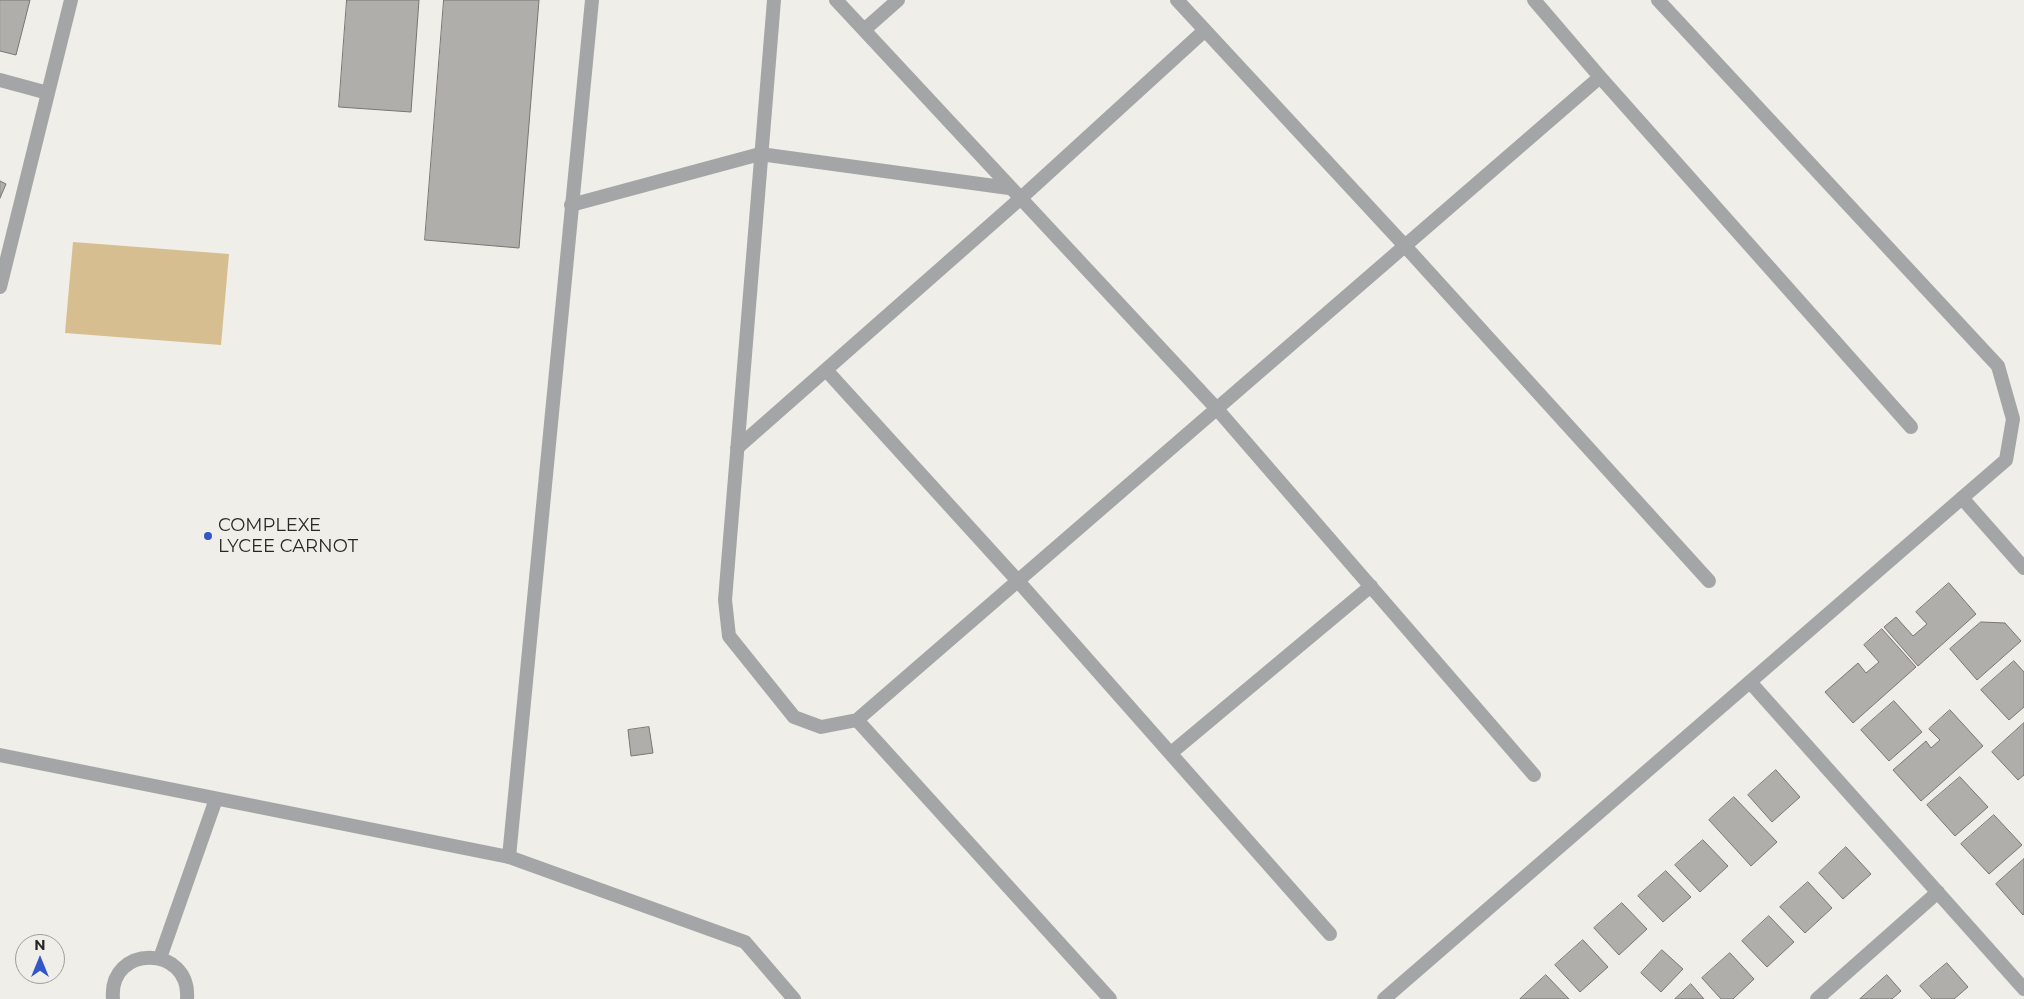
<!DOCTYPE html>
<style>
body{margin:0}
#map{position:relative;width:2024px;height:999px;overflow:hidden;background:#f0eee9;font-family:Montserrat,sans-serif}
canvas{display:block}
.north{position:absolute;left:15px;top:934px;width:50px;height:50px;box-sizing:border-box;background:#f0eee9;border:1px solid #a09e9b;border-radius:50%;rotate:0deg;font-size:14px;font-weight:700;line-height:20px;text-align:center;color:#282725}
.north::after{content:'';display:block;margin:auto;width:18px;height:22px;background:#3258c8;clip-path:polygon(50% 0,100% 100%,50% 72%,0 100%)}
</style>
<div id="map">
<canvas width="2024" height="999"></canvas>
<div class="north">N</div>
</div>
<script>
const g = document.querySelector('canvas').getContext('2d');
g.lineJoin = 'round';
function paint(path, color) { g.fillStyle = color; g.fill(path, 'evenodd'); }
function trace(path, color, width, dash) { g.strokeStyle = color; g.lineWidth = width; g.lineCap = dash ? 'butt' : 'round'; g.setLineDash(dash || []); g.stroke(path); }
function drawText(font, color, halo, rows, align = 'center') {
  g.font = font + ' Montserrat,sans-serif'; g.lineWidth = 4; g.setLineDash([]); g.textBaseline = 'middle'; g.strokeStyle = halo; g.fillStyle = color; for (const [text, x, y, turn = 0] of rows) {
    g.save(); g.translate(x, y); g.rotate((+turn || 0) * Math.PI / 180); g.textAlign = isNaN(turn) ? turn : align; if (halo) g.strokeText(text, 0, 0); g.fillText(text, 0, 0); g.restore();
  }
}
paint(new Path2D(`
 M73 242 229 254 221 345 65 333Z`), '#d7be91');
const building = new Path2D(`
 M0 0H30L16 55 0 51Z
 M347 0H419L411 112 339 107Z
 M444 0H539L519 248 425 240Z
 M0 181 6 184 0 198Z
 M1949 583 1976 614 1918 666 1884 627 1896 617 1913 636 1927 624 1916 612Z
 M1981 622 2005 623 2021 641 1977 680 1950 649Z
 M1882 629 1916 667 1853 723 1825 692 1858 663 1866 673 1879 662 1864 645Z
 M2014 661 2024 672V707L2009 720 1981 690Z
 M1894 701 1922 732 1889 761 1861 730Z
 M1950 710 1983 746 1921 801 1893 770 1926 741 1931 748 1940 740 1929 729Z
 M2024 723V775L2018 780 1992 752Z
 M649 727 653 753 631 756 628 730Z
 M1776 770 1800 797 1772 822 1748 795Z
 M1960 777 1988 807 1955 836 1927 805Z
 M1734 797 1777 842 1751 866 1709 820Z
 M1994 815 2022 845 1989 874 1961 844Z
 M1703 840 1728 866 1700 892 1675 865Z
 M1846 847 1871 874 1843 899 1819 873Z
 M2024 859V914L2023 915 1996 884Z
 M1666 871 1691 897 1663 922 1638 896Z
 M1808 882 1832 908 1805 933 1780 907Z
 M1622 903 1647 929 1619 955 1594 928Z
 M1769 916 1794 942 1767 967 1742 941Z
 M1583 940 1608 967 1580 992 1555 965Z
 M1662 950 1683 969 1661 992 1641 973Z
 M1730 953 1754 979 1733 999H1721L1702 978Z
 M1947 963 1968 987 1954 999H1932L1920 986Z
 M1546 975 1569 999H1520Z
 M1887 975 1901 991 1892 999H1860Z
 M1691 984 1704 999H1675Z`);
paint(building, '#b0aeaa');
trace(building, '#797672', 1);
trace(new Path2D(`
 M774 0 725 600 729 636 794 717 821 727 857 720 1600 77
 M836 0 1217 409 1534 775
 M1177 0 1405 246 1709 581
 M1534 0 1600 77 1911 427
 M864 30 898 0
 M571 205 760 154 1009 188
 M826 370 1018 581 1330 934
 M737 448 1021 198 1204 31
 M857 720 1110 999
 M1171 753 1371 586
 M160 958 216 799
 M113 999C108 944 191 944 187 999`), '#a4a5a7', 14);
trace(new Path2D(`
 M1658 0 1998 366 2013 419 2006 460 1962 498
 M0 80 48 93
 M0 287 71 0
 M1750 682 2024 989
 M509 857 592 0
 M1817 999 1938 892`), '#a4a5a7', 14);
trace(new Path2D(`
 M0 755 509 857 745 942 794 999
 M1384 999 1962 498 2024 568`), '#a4a5a7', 14);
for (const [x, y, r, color] of [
 [208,536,5,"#3258c8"]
]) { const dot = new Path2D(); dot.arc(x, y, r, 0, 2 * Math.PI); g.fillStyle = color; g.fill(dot); trace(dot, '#f0eee9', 2); }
drawText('18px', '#282725', '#f0eee9', [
 ["COMPLEXE",218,526],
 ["LYCEE CARNOT",218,547]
], 'left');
</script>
